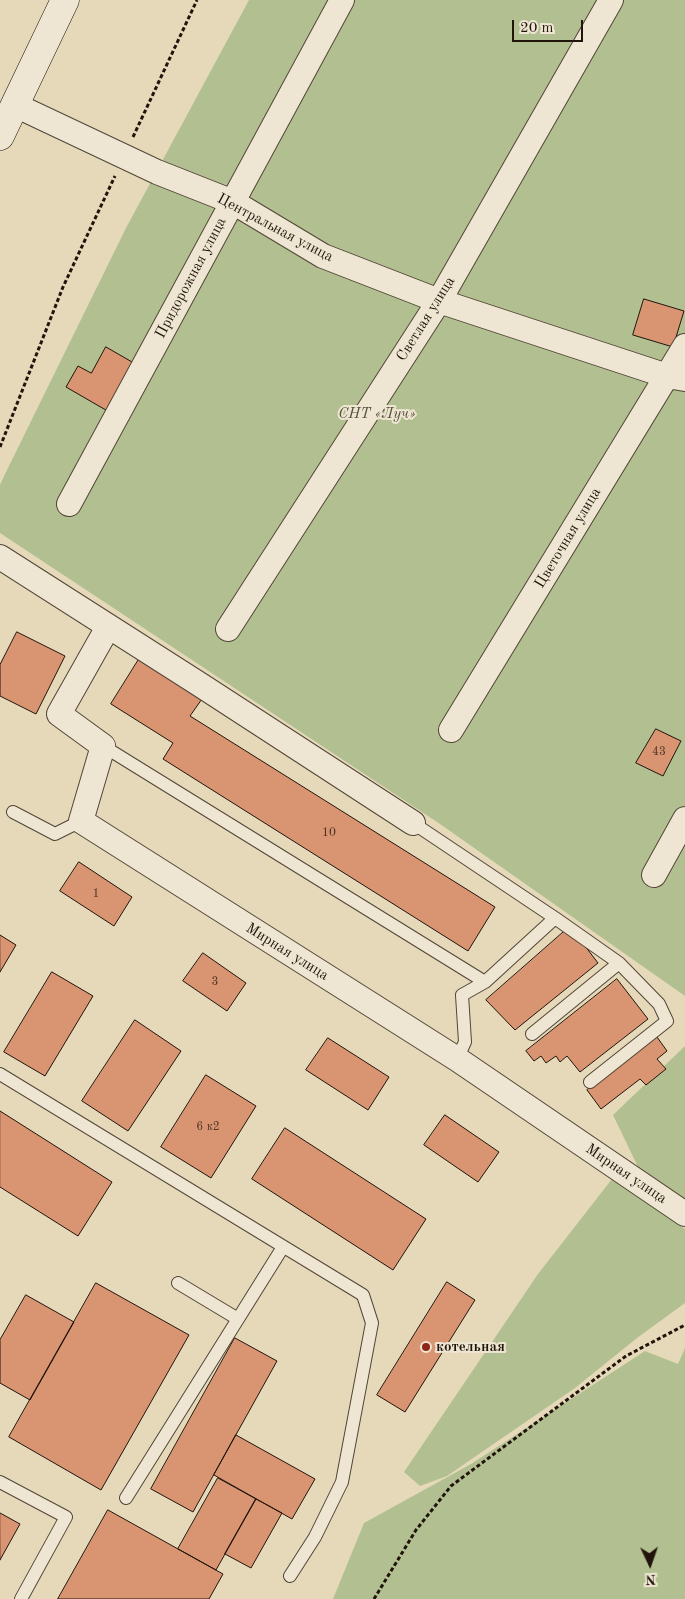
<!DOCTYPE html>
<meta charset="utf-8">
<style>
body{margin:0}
#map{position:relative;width:685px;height:1599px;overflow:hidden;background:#e5d9ba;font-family:"Old Standard TT",serif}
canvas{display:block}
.north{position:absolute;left:625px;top:1539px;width:50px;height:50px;-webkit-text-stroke:4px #eee6d2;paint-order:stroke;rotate:177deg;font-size:14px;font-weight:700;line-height:20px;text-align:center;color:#21140b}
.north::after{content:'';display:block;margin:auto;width:18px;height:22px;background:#21140b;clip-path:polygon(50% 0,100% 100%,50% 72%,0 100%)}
.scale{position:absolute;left:512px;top:20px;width:71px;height:22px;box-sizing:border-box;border:2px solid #21140b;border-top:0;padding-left:6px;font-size:15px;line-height:18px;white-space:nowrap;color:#21140b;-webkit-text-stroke:4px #eee6d2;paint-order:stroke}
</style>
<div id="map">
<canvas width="685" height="1599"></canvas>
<div class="north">N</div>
<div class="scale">20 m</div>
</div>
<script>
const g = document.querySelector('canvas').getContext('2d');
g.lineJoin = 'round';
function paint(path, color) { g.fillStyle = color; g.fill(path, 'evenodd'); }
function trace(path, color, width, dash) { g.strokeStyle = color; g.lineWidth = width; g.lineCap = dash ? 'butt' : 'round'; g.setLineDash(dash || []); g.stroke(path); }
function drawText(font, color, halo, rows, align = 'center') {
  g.font = font + ' "Old Standard TT",serif'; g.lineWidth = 4; g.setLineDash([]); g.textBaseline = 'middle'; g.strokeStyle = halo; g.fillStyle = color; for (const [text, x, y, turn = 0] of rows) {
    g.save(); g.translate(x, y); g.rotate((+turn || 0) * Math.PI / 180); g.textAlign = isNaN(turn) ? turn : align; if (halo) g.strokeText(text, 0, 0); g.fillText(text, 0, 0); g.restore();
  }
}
paint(new Path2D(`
 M249 0H685V996L440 824 0 533V485L6 472 126 228Z
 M685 1046V1204L640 1171 613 1115Z
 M612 1179 685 1229V1303L637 1338 575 1388 447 1476 420 1486 404 1472 538 1274Z
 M685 1348V1599H333L364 1523 471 1464 645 1351 678 1364Z`), '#b2c091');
const building = new Path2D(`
 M644 299 684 311 673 347 633 335Z
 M106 347 139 366 111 413 66 387 78 366 91 373Z
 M17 632 65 656 36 714 0 696V665Z
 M141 656 204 696 190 716 495 907 468 951 163 759 173 743 111 704Z
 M656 729 681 741 663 776 636 763Z
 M79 862 132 897 114 926 60 891Z
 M567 929 585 946 598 963 515 1030 486 1000Z
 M0 935 16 945 0 972Z
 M203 953 246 983 227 1011 183 981Z
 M52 972 93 996 45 1076 4 1052Z
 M617 979 648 1019 580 1072 567 1056 560 1062 556 1056 546 1063 541 1056 534 1061 526 1051Z
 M135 1020 181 1051 128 1131 82 1101Z
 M657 1037 667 1051 657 1059 666 1069 646 1085 640 1079 601 1109 587 1090Z
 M328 1038 389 1077 368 1110 306 1070Z
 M206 1075 256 1106 211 1178 161 1147Z
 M0 1111 112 1182 78 1236 0 1187Z
 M445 1115 499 1152 478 1182 424 1145Z
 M285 1128 426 1219 393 1270 252 1179Z
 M447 1282 475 1300 405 1412 377 1395Z
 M96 1283 189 1335 101 1490 9 1437Z
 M26 1295 74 1322 30 1400 0 1383V1340Z
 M235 1338 277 1361 193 1512 151 1489Z
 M236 1435 315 1479 292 1519 214 1475Z
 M218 1478 256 1499 216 1570 178 1549Z
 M256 1499 282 1513 251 1568 225 1554Z
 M108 1510 223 1574 209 1599H58Z
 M0 1513 20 1524 0 1560Z`);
paint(building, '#d99472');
trace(building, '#21140b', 1);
const lane = new Path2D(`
 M103 746 485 982
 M13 812 55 834 81 821
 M413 823 555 918 619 963 659 1004 667 1021 590 1082
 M532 1034 619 963
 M457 1059 465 1042 462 995 485 982 555 918
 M0 1074 363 1295 372 1323 342 1482 315 1537 290 1576
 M178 1283 238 1319
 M0 1482 66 1517 21 1599
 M126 1498 283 1247`);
const street = new Path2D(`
 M15 105 157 172 233 202 323 256 439 301 667 376 685 379
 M69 504 342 0
 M0 557 199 684 413 823
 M108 627 59 714 103 746 81 821 457 1059 685 1214
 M228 629 439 301 611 0
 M451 730 685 346
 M654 875 685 819`);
const secondary = new Path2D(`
 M0 136 65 0`);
trace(lane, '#524537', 14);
trace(street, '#524537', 26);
trace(secondary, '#21140b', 29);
trace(new Path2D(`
 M133 137 197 0
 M0 447 63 287 115 176
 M374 1599 416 1530 451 1486 626 1356 685 1325`), '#21140b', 3, [4, 2.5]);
trace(lane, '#eee6d2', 12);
trace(street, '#eee6d2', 24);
trace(secondary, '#eee6d2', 28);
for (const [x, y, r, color] of [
 [426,1347,5,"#8f2418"]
]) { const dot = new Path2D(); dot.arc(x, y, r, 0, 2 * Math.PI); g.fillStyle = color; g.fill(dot); trace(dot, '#eee6d2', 2); }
drawText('12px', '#4f3425', null, [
 ["43",659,752],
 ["10",329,833],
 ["1",96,894],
 ["3",215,982],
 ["6 к2",208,1127]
]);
drawText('15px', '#21140b', '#eee6d2', [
 ["Центральная улица",275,228,28],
 ["Придорожная улица",191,278,-62],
 ["Светлая улица",426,319,-58],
 ["Цветочная улица",568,538,-59],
 ["Мирная улица",287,952,32],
 ["Мирная улица",626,1174,34]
]);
drawText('italic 15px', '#54503a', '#eee6d2', [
 ["СНТ «Луч»",377,414]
]);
drawText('bold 15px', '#21140b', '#eee6d2', [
 ["котельная",436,1347]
], 'left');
</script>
